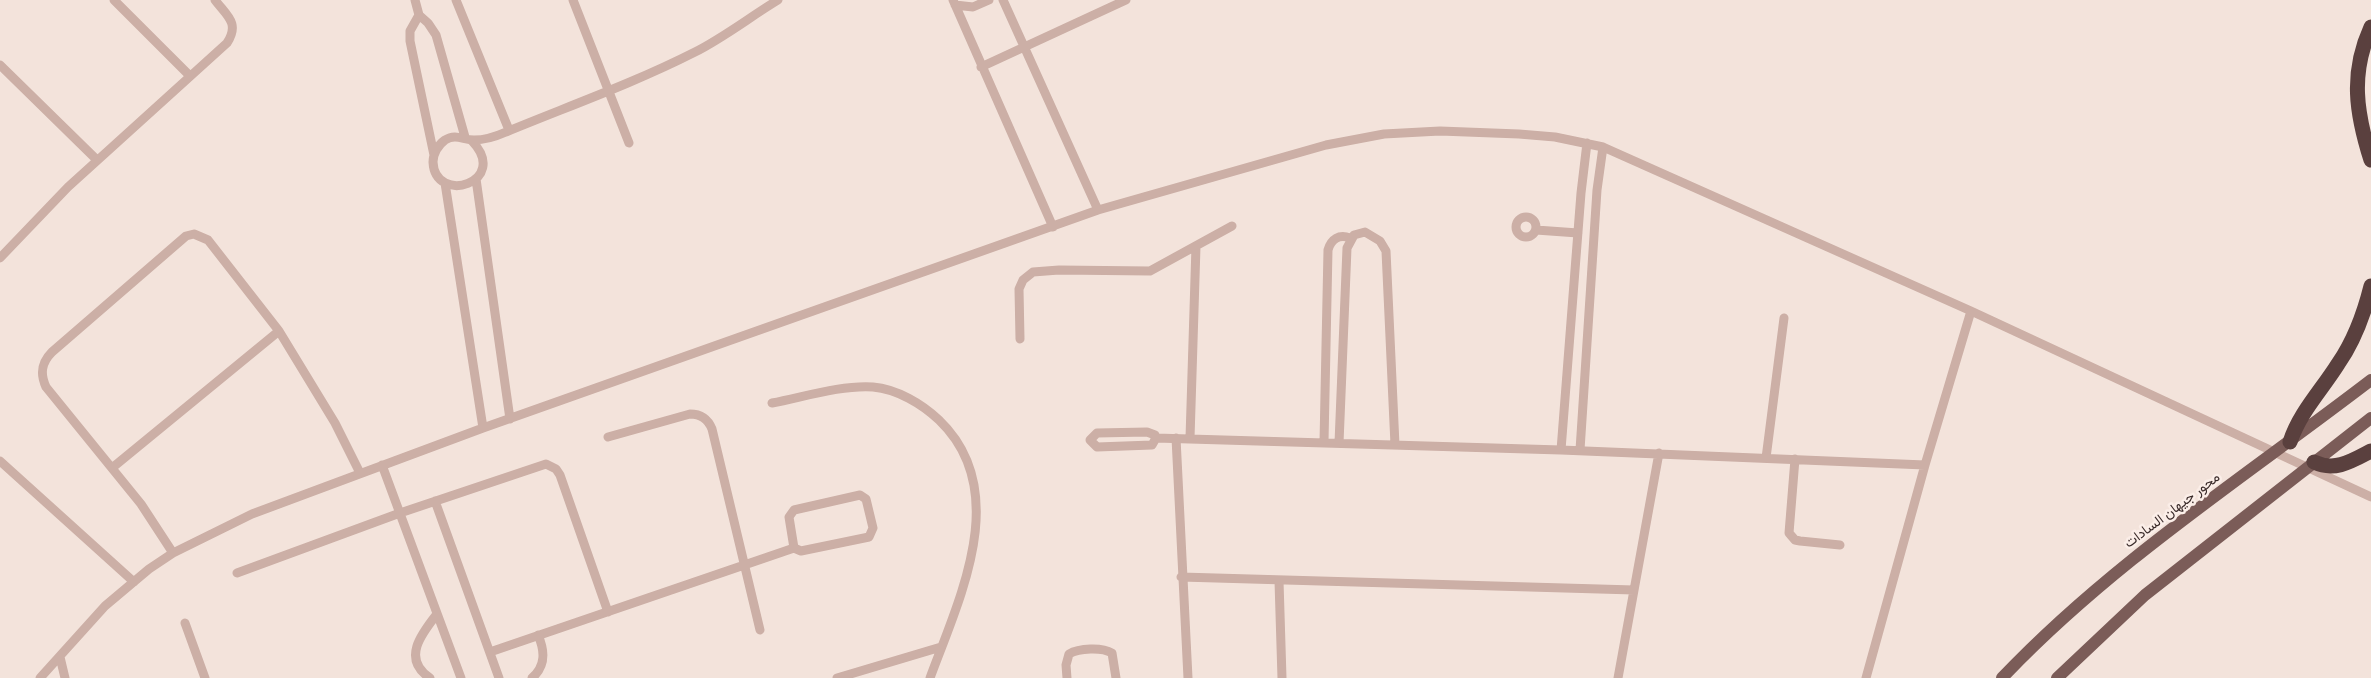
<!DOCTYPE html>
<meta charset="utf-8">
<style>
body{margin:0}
canvas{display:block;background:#f3e3db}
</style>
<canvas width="2371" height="678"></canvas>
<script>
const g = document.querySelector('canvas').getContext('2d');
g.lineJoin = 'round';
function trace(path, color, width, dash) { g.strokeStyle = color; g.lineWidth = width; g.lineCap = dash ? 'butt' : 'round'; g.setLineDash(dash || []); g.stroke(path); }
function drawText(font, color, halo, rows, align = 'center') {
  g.font = font + ' Lato,Vazirmatn,sans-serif'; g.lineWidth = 5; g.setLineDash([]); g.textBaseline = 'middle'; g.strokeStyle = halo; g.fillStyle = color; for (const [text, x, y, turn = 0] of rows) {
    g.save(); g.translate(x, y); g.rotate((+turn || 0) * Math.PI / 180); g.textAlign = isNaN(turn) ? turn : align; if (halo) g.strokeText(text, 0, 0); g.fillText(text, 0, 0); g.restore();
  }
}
trace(new Path2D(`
 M114 0 190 76
 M415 0 419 15 428 23 436 35 465 137
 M456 0 509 130
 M573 0 629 143
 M953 0 1053 227
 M1003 0 1098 210
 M955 5 973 7 989 0
 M419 15 410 31V41L434 155
 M0 65 97 160
 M981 67 1126 0
 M472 141C511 182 435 206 433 162 433 154 438 145 445 140 456 133 463 140 474 140 484 140 497 136 506 132 569 106 634 83 695 52 723 38 750 17 778 0
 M476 179 510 419
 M445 183 483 428
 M1516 227a10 10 0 1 1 20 0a10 10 0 1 1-20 0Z
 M1536 230 1578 233
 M0 258 68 187 227 43C240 23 227 16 215 0
 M1020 339 1019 289 1023 280 1033 272 1059 270 1150 271 1232 226
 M772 403C804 397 840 385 873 387 897 389 922 404 939 420 1013 491 959 599 930 678
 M1147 432 1155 435 1156 438 1152 445 1097 447 1090 440 1097 433Z
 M608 437 690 414C701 414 708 419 712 429L760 630
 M1156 438 1561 450 1925 465
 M1176 438 1188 678
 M1190 438 1196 246
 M1324 442 1328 250C1331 239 1339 234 1350 238
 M1339 443 1347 248 1354 235 1365 232 1380 241 1386 251 1395 445
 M1561 450 1581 193 1587 143
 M1580 450 1597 190 1603 147
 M1766 458 1784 318
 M1795 459 1789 533 1795 540 1800 541 1840 545
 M0 461 134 582
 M382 465 461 678
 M112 468 279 331
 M860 495 866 499 873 528 869 537 801 551 794 548 789 517 794 510Z
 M435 501 499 678
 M173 553 141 504 46 387C40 374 41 363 52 352L186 236 194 234 208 240 279 331 335 423 360 473
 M237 573 400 513 546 464 556 469 560 475 608 612
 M1181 577 1634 590
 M1279 581 1282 678
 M185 623 205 678
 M490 652 794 548
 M60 657 65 678
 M40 678 105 606 149 569 173 553 252 514 483 428 1098 210 1326 145 1384 134 1440 131 1519 134 1555 137 1603 147 1971 311 2371 497
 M430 678C401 659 422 633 437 614
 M532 678C546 666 545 651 538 635
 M837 678 941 647
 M1067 678 1066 665 1069 654C1079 648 1102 647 1112 653L1116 678
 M1618 678 1659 453
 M1866 678 1925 465 1971 311`), '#ccafa6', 9);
trace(new Path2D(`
 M2002 678C2111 563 2246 476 2371 380
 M2057 678 2145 595 2371 418`), '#7b5c58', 12);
trace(new Path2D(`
 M2371 27C2350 73 2356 113 2371 160
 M2290 442C2300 412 2321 391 2338 364 2354 341 2364 314 2371 286
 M2314 462C2335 472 2352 461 2371 451`), '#5a403e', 15);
drawText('14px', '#382928', '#fbeee8', [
 ["محور جيهان السادات",2172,510,-37]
]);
</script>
